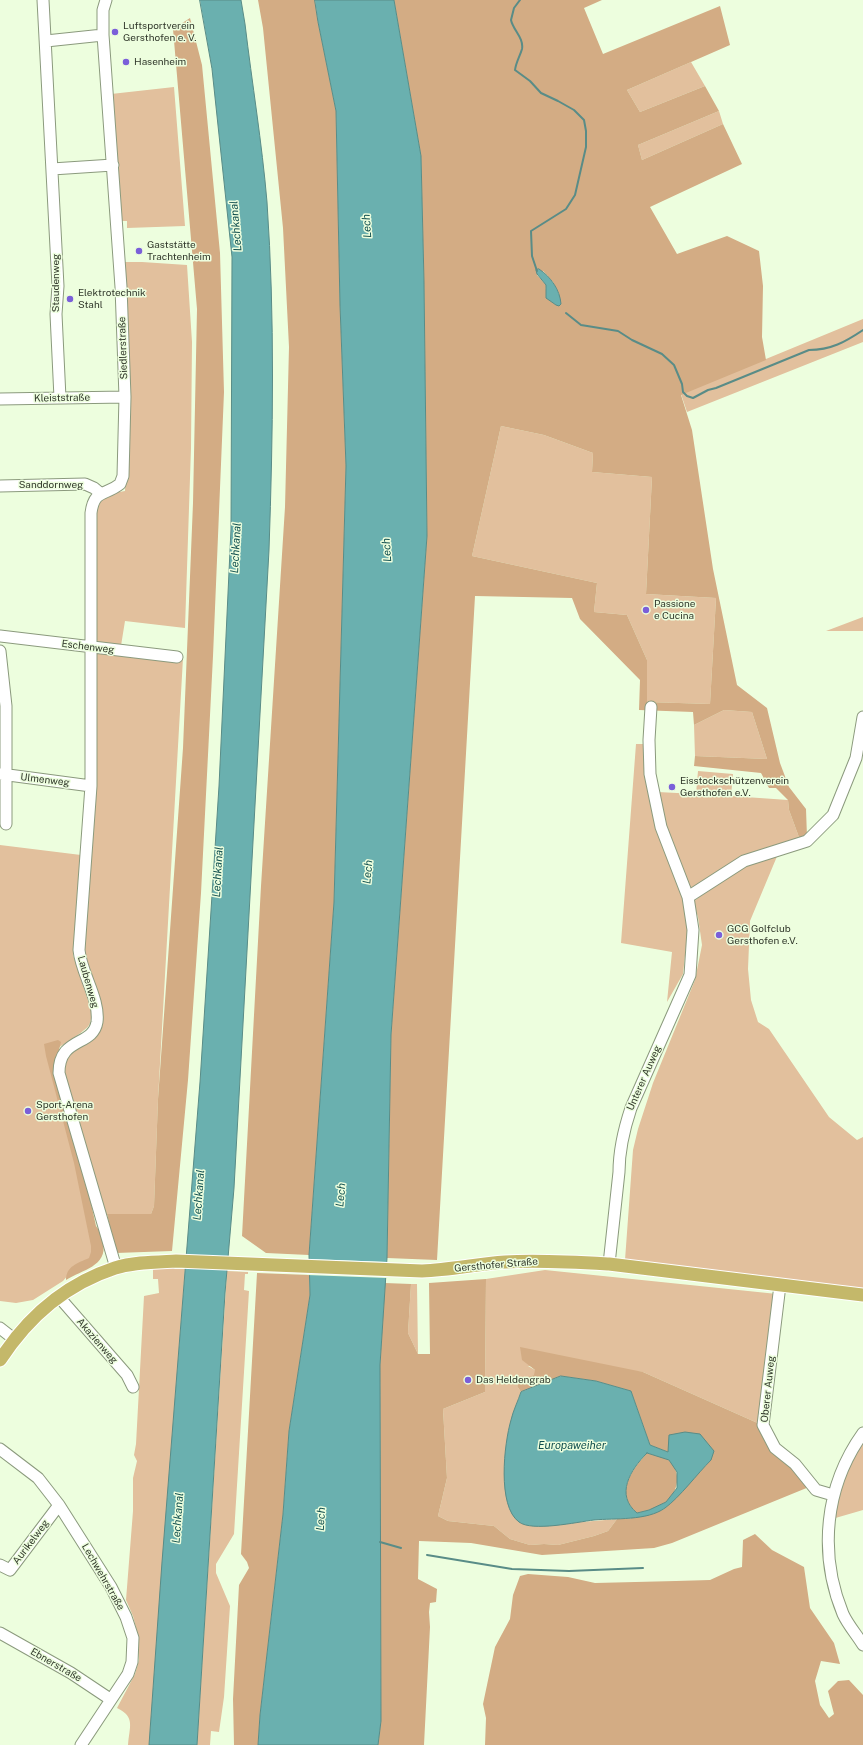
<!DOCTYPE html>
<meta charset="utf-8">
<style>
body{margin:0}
canvas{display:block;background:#edfede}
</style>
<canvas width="863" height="1745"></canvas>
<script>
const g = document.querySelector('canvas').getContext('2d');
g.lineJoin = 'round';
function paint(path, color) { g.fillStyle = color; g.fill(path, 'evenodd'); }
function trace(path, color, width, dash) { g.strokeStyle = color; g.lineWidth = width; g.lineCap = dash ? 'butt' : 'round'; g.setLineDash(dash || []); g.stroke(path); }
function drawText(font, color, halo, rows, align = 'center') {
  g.font = font + ' "Public Sans",sans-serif'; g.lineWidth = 3; g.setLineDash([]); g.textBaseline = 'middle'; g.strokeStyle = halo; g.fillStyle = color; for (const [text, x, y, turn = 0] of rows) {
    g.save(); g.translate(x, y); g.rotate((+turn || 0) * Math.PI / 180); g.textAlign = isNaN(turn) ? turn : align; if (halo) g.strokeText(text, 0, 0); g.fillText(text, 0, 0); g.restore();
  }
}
paint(new Path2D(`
 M691 62 705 86 640 112 627 90Z
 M174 87 185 226 127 228V221H122L111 94Z
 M719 111 723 124 642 160 638 145Z
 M124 262H142L187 265 192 342 191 448 185 628 125 621 120 652 183 658 158 1099 154 1206 151 1214H104L63 1072 66 1057 100 1025 83 957 96 513C98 493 109 494 125 491L128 413Z
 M863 319V342L687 412 681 394Z
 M501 426 544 435 593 453 592 472 652 477 646 594 716 598 710 704 647 702V660L627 615 594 612 597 583 472 556Z
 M863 617V631H826Z
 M724 710 752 712 767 759 695 756 694 725Z
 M636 744H643L646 774 681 891 688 928 683 974 667 1002 672 952 621 943Z
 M698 771 733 774 731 796 788 800 789 810 800 840 743 859 687 890 666 826 658 792 696 794Z
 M0 845 81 855 73 955 91 1009C91 1014 92 1020 89 1025 85 1032 60 1046 52 1052L98 1244 91 1260 75 1267 63 1281 33 1300 16 1303 0 1301Z
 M778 854 750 921 748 969 751 1000 758 1022 769 1029 829 1117 857 1140 863 1137V1289L625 1260 633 1150 638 1129 653 1083 695 980 702 945 698 917 693 902 718 882 746 866Z
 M172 1266 175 1269H185L149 1745H128C129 1727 136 1717 117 1708L135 1674 139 1660 137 1632 133 1616 126 1600 133 1511V1478L137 1461 134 1455 136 1444 144 1296 159 1293 158 1279H153V1269Z
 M545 1270 777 1294 762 1425 643 1372 528 1366 535 1370V1375L521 1380 517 1386 521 1392 511 1420 582 1522 617 1519 608 1531 594 1536 558 1545 544 1544 530 1545 510 1539 494 1526 448 1521 438 1516 447 1478 443 1409 485 1392 486 1279Z
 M227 1271 248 1272V1274H245L244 1290 249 1291 234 1534 216 1564V1573L230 1606 224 1697 219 1732 211 1731 210 1745H197Z
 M411 1284H417L418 1354 408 1333Z
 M863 1442V1510L832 1519 847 1469Z`), '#e2c09d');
paint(new Path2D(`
 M258 0H315L318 22 336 111 340 305 346 466 334 902 309 1255 266 1253 242 1236 261 886 285 507 289 347 283 228 263 28Z
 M394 0H602L584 8 603 54 720 6 730 45 627 90 640 112 705 86 719 111 638 145 642 160 723 124 742 164 650 207 677 254 727 236 759 251 763 286 762 337 766 360 681 395 692 430 713 569 737 685 767 708 780 763 789 787 806 809 807 837 800 840 789 810 788 800 776 788H769L761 773 694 766 695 756 767 759 752 712 724 710 694 725 693 712 639 710 640 680 580 619 572 598 475 596 437 1260 387 1258 391 1035 427 536 424 282 421 156ZM543 271 553 282 559 294 556 305C549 299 545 295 546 285L537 275ZM501 426 544 435 593 453 592 472 652 477 646 594 716 598 710 704 647 702V660L627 615 594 612 597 583 472 556Z
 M190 18 202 65 220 253 224 392 213 656 201 893 188 1080 172 1251 116 1253 107 1214H151L154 1206 158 1099 183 748 193 503 197 309 173 29Z
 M58 1040 61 1042 58 1054 96 1226C100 1231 102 1236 103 1243 108 1266 82 1270 66 1280 66 1266 78 1263 89 1258L91 1252V1246L74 1163 46 1056 44 1044Z
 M257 1273 309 1275 310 1295 289 1431 283 1514 260 1715 258 1745H234L233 1699 239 1585 249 1568 247 1562 241 1554Z
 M486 1279 485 1392 443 1409 447 1478 438 1516 448 1521 494 1526 510 1539 530 1545 544 1544 558 1545 594 1536 608 1531 617 1519H628L664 1509 711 1460 668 1452 650 1445 631 1391 596 1381 561 1376 521 1392 517 1386 521 1380 534 1375 535 1370 522 1360 520 1347 643 1372 762 1425 809 1487 672 1543 654 1548 542 1555 471 1543 419 1541 418 1579 437 1589 436 1602 430 1603 429 1612 430 1627 424 1745H378L381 1721 380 1365 385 1283 411 1284 408 1333 418 1354H430L429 1283Z
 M647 1453C653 1455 665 1457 670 1461 682 1474 678 1492 666 1502 658 1508 646 1511 637 1513 614 1494 631 1471 647 1453Z
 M755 1534 772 1550 804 1567 810 1608 834 1643 840 1664 821 1661 815 1681 820 1705 829 1718 834 1714 828 1691 838 1681 849 1680 863 1695V1745H485L486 1718 483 1704 495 1647 510 1619 513 1595 520 1576 528 1574 568 1577 595 1583 676 1581 710 1580 734 1569 742 1567 743 1540Z`), '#d3ac84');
const water = new Path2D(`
 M200 0H241L245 24C252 83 262 143 267 202 275 318 273 434 269 550L234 1188 225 1293 197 1745H149L162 1562 200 1082 219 786 231 529 232 257 212 69Z
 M315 0H394L421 156 424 282 427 536 391 1035 387 1258 380 1365 381 1721 378 1745H258L260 1715 283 1514 289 1431 310 1295 309 1255 334 902 346 466 340 305 336 111 318 22Z
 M539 269C551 277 560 290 561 304L559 306 556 305 546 298V285L537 274 536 270Z
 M561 1376 596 1381 631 1391 650 1445 668 1452 669 1435 685 1432 700 1434 714 1451 711 1460C697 1474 680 1497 665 1508 647 1521 615 1518 594 1520 577 1522 532 1532 519 1522 497 1506 504 1444 511 1420 513 1411 518 1401 521 1392ZM647 1453 669 1460 677 1472V1488L666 1502 649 1510 637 1513C615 1495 630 1470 647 1453Z`);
paint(water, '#6ab0af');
trace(water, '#598c87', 1);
paint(new Path2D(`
 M307 1259 389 1262 387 1278 307 1275Z`), '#edfede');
trace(new Path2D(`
 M520 0 514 8 511 20C513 30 524 38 522 49 520 56 516 62 515 70L530 81 541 93 558 101 574 110 584 120 586 131V147L575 195 566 209 531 231 532 256 537 271
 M566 313 581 325 618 331 632 340 662 354 674 365 682 384 683 392 687 396 693 398 708 390 716 388 809 350C831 350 845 342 863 330
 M380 1542 401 1548
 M427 1555 512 1569 569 1571 643 1568`), '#598c87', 2);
const minor = new Path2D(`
 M43 0 58 286 56 314 60 398
 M106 0 103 10V35L121 287 125 397 123 476 120 484C105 496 94 489 91 513V786L79 950C81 973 100 999 97 1022 93 1047 59 1036 59 1073L116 1268
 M46 41 103 35
 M52 169 113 165
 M0 399 125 397
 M0 486 85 484 94 488 100 493
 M0 636 177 657
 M0 651 6 706V824
 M1 774 91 786
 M688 897 744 861 807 841 833 815 856 758 863 717
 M609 1264 619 1172C619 1151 624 1129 631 1108L690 975 693 930 688 897 661 827 650 774 649 740 651 707
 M780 1285 763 1425 775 1448 795 1464 816 1490 833 1495
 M59 1297 127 1375 133 1387
 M0 1328 14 1339
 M863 1433C825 1486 818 1553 843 1614 848 1625 857 1635 863 1645
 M0 1449 38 1478 59 1505 111 1587 126 1617 133 1638 132 1662 128 1674 81 1745
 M0 1565 10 1570 59 1505
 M0 1633 71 1673 110 1699`);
const major = new Path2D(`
 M0 1360C28 1317 66 1284 115 1268 134 1262 156 1262 176 1261L422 1271C450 1270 477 1264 505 1262 540 1260 574 1262 609 1264L863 1295`);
trace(minor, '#8b9a7d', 13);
trace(major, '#fff', 15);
trace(minor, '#fff', 11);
trace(major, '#c4b86a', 13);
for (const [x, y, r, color] of [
 [115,32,4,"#7a5fd9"],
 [126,62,4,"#7a5fd9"],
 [139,251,4,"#7a5fd9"],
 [70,299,4,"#7a5fd9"],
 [646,610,4,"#7a5fd9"],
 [672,787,4,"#7a5fd9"],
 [719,935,4,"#7a5fd9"],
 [28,1111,4,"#7a5fd9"],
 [468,1380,4,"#7a5fd9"]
]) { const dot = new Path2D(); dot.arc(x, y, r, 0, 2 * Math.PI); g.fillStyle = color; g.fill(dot); trace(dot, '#edfede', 1.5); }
drawText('10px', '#31382b', '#edfede', [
 ["Luftsportverein",123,26],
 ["Gersthofen e. V.",123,38],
 ["Hasenheim",134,62],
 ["Gaststätte",147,245],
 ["Trachtenheim",147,257],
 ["Elektrotechnik",78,293],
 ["Stahl",78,305],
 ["Passione",654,604],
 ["e Cucina",654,616],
 ["Eisstockschützenverein",680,781],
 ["Gersthofen e.V.",680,793],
 ["GCG Golfclub",727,929],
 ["Gersthofen e.V.",727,941],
 ["Sport-Arena",36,1105],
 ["Gersthofen",36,1117],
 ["Das Heldengrab",476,1380]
], 'left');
drawText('10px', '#31382b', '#edfede', [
 ["Staudenweg",56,283,-90],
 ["Siedlerstraße",123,348,-92],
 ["Kleiststraße",62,398,-1],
 ["Sanddornweg",51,485],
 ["Eschenweg",88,647,7],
 ["Ulmenweg",45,780,7],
 ["Laubenweg",88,982,74],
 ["Unterer Auweg",644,1078,-66],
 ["Gersthofer Straße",496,1265,-5],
 ["Akazienweg",97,1341,49],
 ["Oberer Auweg",768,1389,-84],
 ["Aurikelweg",31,1542,-53],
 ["Lechwehrstraße",103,1577,60],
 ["Ebnerstraße",56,1665,30]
]);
drawText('italic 11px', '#0f4e4e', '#edfede', [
 ["Lechkanal",236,226,-95],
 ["Lech",367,226,-94],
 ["Lechkanal",236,548,-87],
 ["Lech",387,550,-94],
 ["Lechkanal",218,872,-87],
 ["Lech",368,872,-85],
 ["Lechkanal",199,1195,-86],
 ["Lech",341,1195,-85],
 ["Europaweiher",572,1446],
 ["Lechkanal",178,1518,-86],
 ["Lech",321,1519,-87]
]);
</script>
